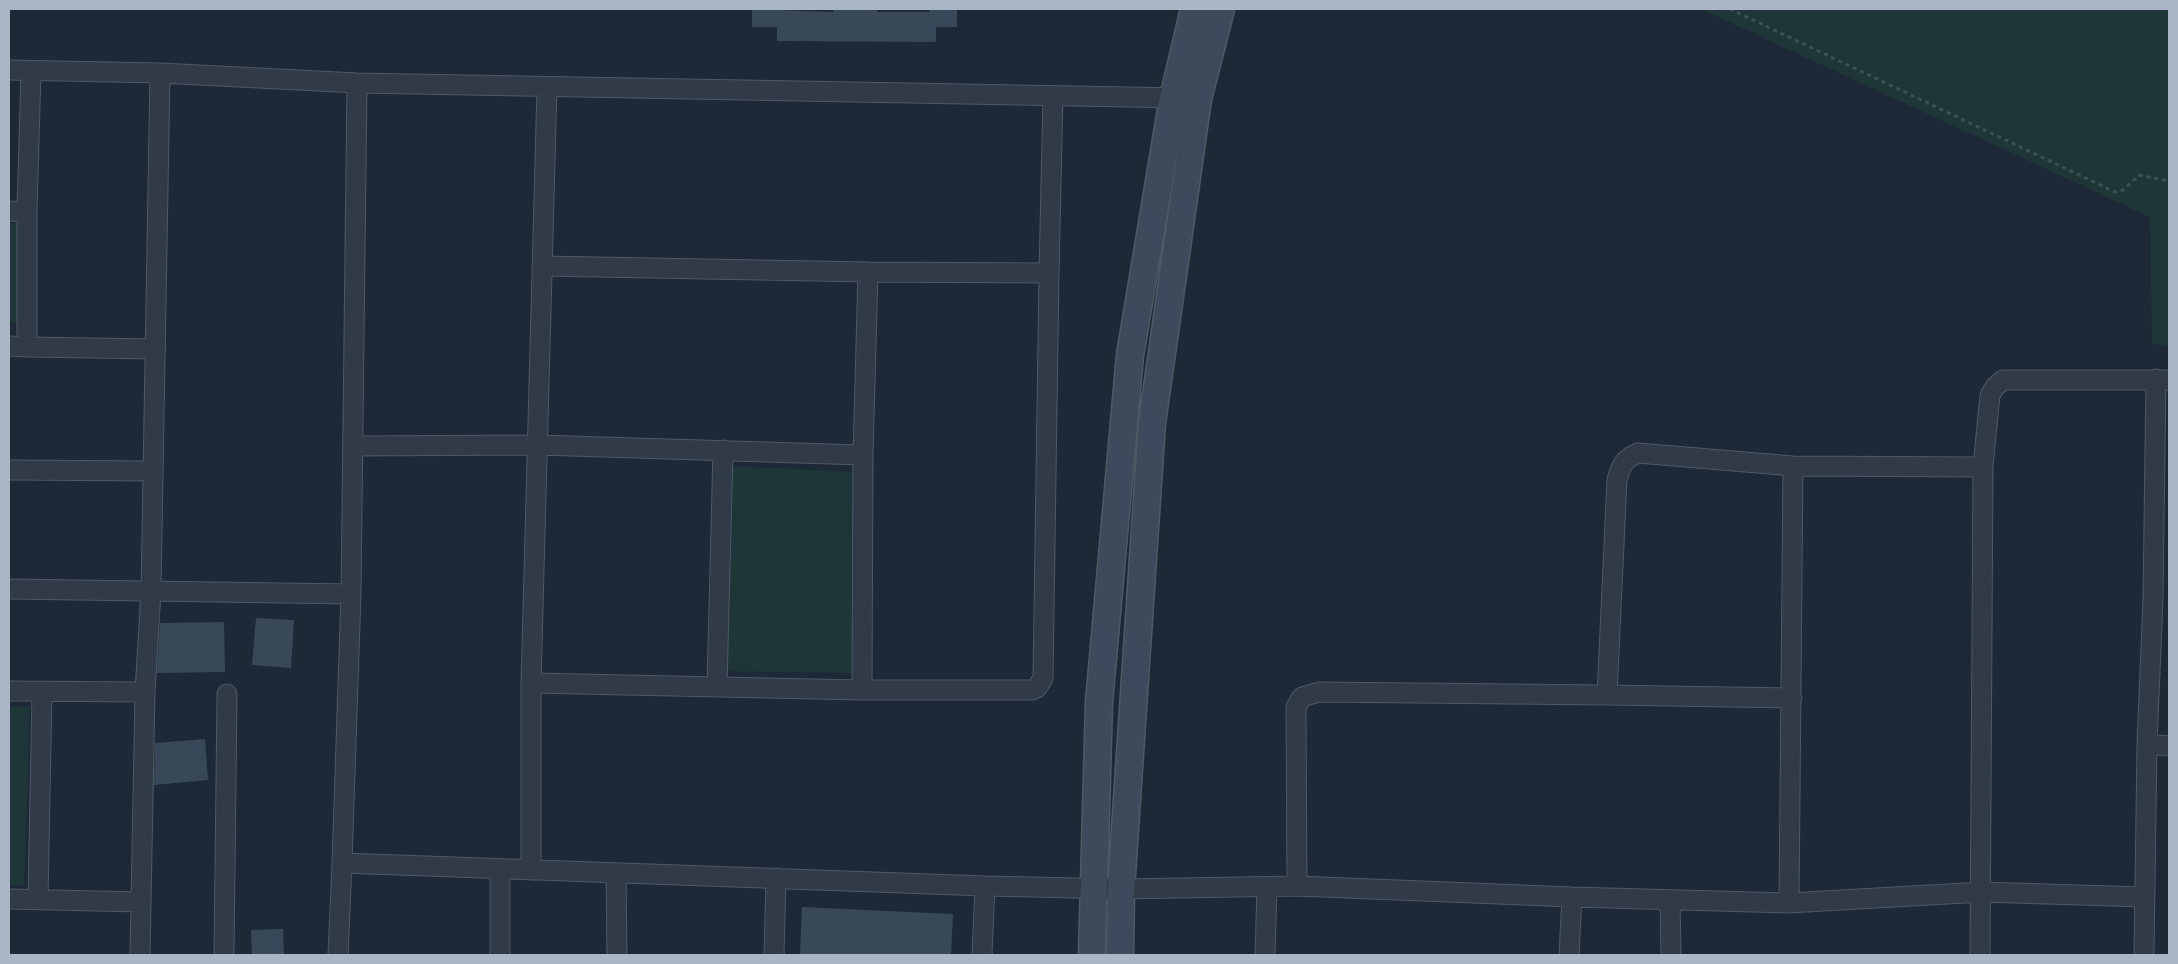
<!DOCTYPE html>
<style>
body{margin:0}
#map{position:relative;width:2178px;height:964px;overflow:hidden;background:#1d2937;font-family:"Archivo Narrow",sans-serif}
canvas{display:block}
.frame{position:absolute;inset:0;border:10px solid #aab6c5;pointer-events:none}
</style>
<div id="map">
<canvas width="2178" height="964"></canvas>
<div class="frame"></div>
</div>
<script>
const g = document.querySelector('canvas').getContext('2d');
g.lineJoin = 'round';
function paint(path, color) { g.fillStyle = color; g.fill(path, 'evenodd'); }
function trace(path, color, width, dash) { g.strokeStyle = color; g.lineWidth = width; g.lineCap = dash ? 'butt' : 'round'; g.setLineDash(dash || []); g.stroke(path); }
paint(new Path2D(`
 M1701 9H2169V346L2152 344 2150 217Z
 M9 223 17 224 18 323 9 322Z
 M729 466 858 472 853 673 723 671Z
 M9 707H30L24 885H9Z`), '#1f3638');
paint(new Path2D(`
 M752 9 833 12V9H877V12H929V9H957V27H936V42L777 41V27H752Z
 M256 618 294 620 291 668 252 665Z
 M224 622 225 672 157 673 160 623Z
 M205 739 208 780 154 785 155 743Z
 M802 907 953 914 951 955 800 954Z
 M283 929 284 955H252L251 930Z`), '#394858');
const street = new Path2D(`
 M9 70 160 73 357 83 1184 98
 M9 211 27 212V347L156 349
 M27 212 31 71
 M1049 273 1053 96
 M9 346 27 347
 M353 446 538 445 863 455
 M9 470 153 471
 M9 589 351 594 342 863
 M351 594 357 83
 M531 683 862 690 863 455 868 272 542 266
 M717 686 723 450
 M862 690H1032L1037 688 1043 678 1049 273 868 272
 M9 691 145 692
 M1607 695 1792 698
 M2147 744 2169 746
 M500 869V955
 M531 870V683L547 87
 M616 873 617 955
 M1297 886 1296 707 1302 697 1319 692 1607 695 1617 480C1621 465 1624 459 1638 453L1793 466 1983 467
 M9 899 141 902
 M38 899 42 692
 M1670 900 1671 955
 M1789 903 1793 466
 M140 955 145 692 151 591 160 73
 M224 955 227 694
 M338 955 342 863 985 886 1121 889 1297 886 1572 897 1789 903 1982 892 2144 897
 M774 955 776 878
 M982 955 985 886
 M1265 955 1267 887
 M1569 955 1572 897
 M1980 955 1983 467 1990 395 1995 387 2003 380H2169
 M2144 955 2147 744 2153 599 2156 379`);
const secondary = new Path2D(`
 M1092 955 1099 702 1130 355 1173 98 1194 9
 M1120 955 1121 889 1152 423 1198 99 1221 9`);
trace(street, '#4e5966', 21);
trace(secondary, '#4e5966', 29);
trace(new Path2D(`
 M1730 9 2115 192 2123 190 2139 175 2169 181`), '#3a5253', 3, [4, 4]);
trace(street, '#313b48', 19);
trace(secondary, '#3e4a5b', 26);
</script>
